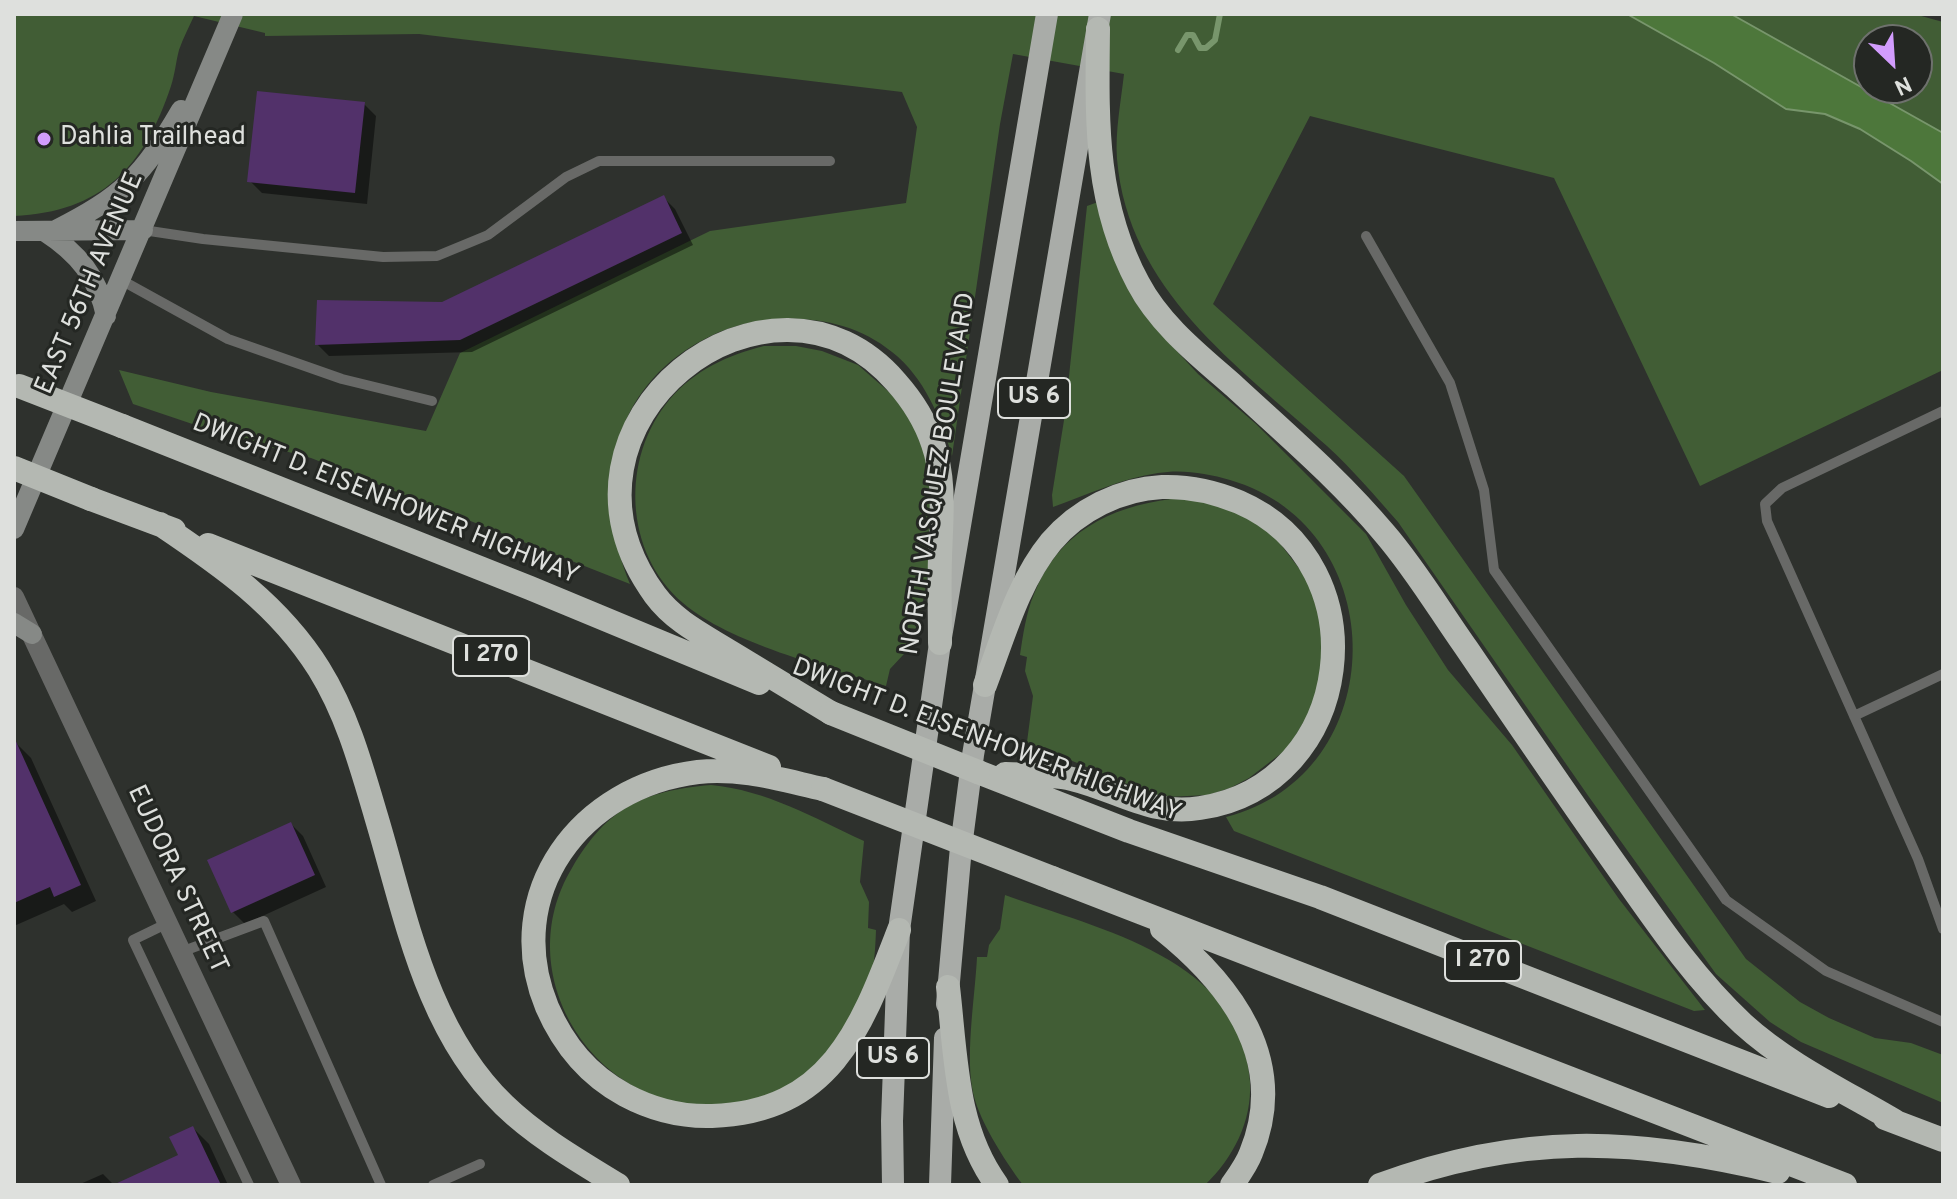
<!DOCTYPE html>
<style>
body{margin:0}
#map{position:relative;width:1957px;height:1199px;overflow:hidden;background:#2e312d;font-family:Overpass,sans-serif}
canvas{display:block}
.frame{position:absolute;inset:0;border:16px solid #dee0dd;pointer-events:none}
.north{position:absolute;left:1853px;top:24px;width:80px;height:80px;box-sizing:border-box;background:#242723;border:2px solid #6e716d;border-radius:50%;rotate:155deg;font-size:22px;font-weight:700;line-height:32px;text-align:center;color:#dee0dd}
.north::after{content:'';display:block;margin:auto;width:28px;height:36px;background:#d29cfd;clip-path:polygon(50% 0,100% 100%,50% 72%,0 100%)}
</style>
<div id="map">
<canvas width="1957" height="1199"></canvas>
<div class="frame"></div>
<div class="north">N</div>
</div>
<script>
const g = document.querySelector('canvas').getContext('2d');
g.lineJoin = 'round';
function paint(path, color) { g.fillStyle = color; g.fill(path, 'evenodd'); }
function trace(path, color, width, dash) { g.strokeStyle = color; g.lineWidth = width; g.lineCap = dash ? 'butt' : 'round'; g.setLineDash(dash || []); g.stroke(path); }
function drawText(font, color, halo, rows, align = 'center') {
  g.font = font + ' Overpass,sans-serif'; g.lineWidth = 6; g.setLineDash([]); g.textBaseline = 'middle'; g.strokeStyle = halo; g.fillStyle = color; for (const [text, x, y, turn = 0] of rows) {
    g.save(); g.translate(x, y); g.rotate((+turn || 0) * Math.PI / 180); g.textAlign = isNaN(turn) ? turn : align; if (halo) g.strokeText(text, 0, 0); g.fillText(text, 0, 0); g.restore();
  }
}
paint(new Path2D(`
 M1627 14 1714 63 1786 109 1825 114 1860 129 1911 161 1943 184V370L1700 486 1554 178 1310 116 1213 304 1404 476 1746 959 1800 1002 1829 1018 1875 1038 1911 1043 1943 1055V1103L1801 1042 1770 1022 1716 974 1589 797 1398 522C1375 496 1353 470 1327 446 1237 365 1128 290 1117 159 1115 131 1121 101 1124 74L1013 54 1000 124 952 456C941 418 924 377 892 352 859 325 819 317 777 319 743 321 715 331 686 350 605 404 596 500 630 584L311 458 228 436 133 404 119 370 211 392 426 431 460 353 710 231 906 203 917 127 902 92 419 34 265 36V33L194 16C189 27 183 38 179 50 176 61 175 74 171 86 144 167 102 212 14 216V15L17 14Z
 M1731 14H1914L1943 22V133ZM1869 40H1917V88H1869Z
 M1098 202 1161 334 1198 374 1256 424 1366 534 1406 605 1448 670 1512 745 1619 899 1705 1010 1694 1011 1234 831 1226 817C1394 775 1395 528 1230 480 1207 473 1181 469 1158 473 1122 478 1087 495 1053 507L1052 495 1065 414 1087 206Z
 M764 346H796L822 351 858 365 905 406 932 457 935 535 918 629 909 628 904 654 890 669 886 686C827 667 729 643 683 603 624 553 620 458 670 399 695 370 728 355 764 346Z
 M1171 499 1193 500 1221 506 1249 518 1272 533 1311 584 1325 634 1317 700 1288 748 1249 778 1230 788 1208 795 1166 797 1149 793 1027 742 1033 696 1025 671 1027 657 1020 655C1023 635 1026 613 1034 594 1058 533 1109 507 1171 499Z
 M711 785C766 790 814 818 864 841L860 882 869 902 868 928 876 930C875 958 873 987 859 1012 852 1024 840 1035 832 1045 825 1053 819 1062 812 1069 795 1085 770 1095 747 1101 614 1135 501 986 572 868 607 808 642 791 711 785Z
 M1005 895C1100 930 1243 958 1250 1082 1252 1122 1233 1158 1205 1185H1023C1005 1161 976 1117 972 1087 966 1049 975 996 977 957H987L989 945 1000 929Z`), '#415d35');
const water = new Path2D(`
 M1627 14H1731L1943 133V184L1911 161 1860 129 1825 114 1786 109 1714 63Z`);
paint(water, '#4d773b');
trace(water, '#78966c', 2);
paint(new Path2D(`
 M364 104 376 116 367 204 262 193 250 181Z
 M663 197 675 209 693 245 472 352 329 356 317 344 443 304Z
 M15 742 31 758 96 901 72 912 64 904 14 926Z
 M291 824 303 836 326 887 245 924 233 912Z
 M193 1128 209 1144 228 1185H118L181 1156Z
 M103 1174 114 1185H78Z`), '#0007');
trace(new Path2D(`
 M1178 50 1187 35H1193L1200 48H1206L1215 40 1220 14`), '#78966c', 6);
paint(new Path2D(`
 M257 91 365 102 355 193 247 182Z
 M664 195 682 233 460 340 315 345 317 300 442 302Z
 M14 737 81 885 54 897 50 887 14 903Z
 M291 822 315 875 231 913 207 860Z
 M193 1126 221 1185H113L178 1155 169 1137Z`), '#52316a');
trace(new Path2D(`
 M143 230 203 239 383 257 437 256 488 235 566 177 599 161H830
 M1366 236 1450 383 1484 490 1494 570 1726 900 1826 971 1943 1022
 M121 280 228 339 342 379 432 401
 M1943 411 1782 488 1765 504 1767 521 1918 859 1943 929
 M1854 716 1943 674
 M168 923 133 940 249 1185
 M181 952 264 921 381 1185
 M433 1185 480 1164`), '#686967', 10);
trace(new Path2D(`
 M14 597 291 1185`), '#686967', 20);
trace(new Path2D(`
 M14 231 143 230
 M44 231C78 253 98 277 106 316
 M54 231C123 196 142 177 181 110
 M14 529 233 14
 M14 623 32 634`), '#868986', 20);
trace(new Path2D(`
 M947 1004 961 847 973 755 1100 14
 M893 1185 892 1121 899 930 940 643 1047 14
 M940 1185 945 1038`), '#a9aca8', 22);
trace(new Path2D(`
 M1098 29C1097 119 1094 201 1138 283 1160 325 1200 356 1234 386 1286 434 1340 480 1385 534 1416 570 1440 611 1467 649 1520 727 1573 805 1628 882 1663 932 1698 982 1743 1024 1788 1065 1846 1092 1898 1123
 M122 426 530 588 759 683
 M91 499 174 530
 M160 524C221 565 279 605 319 669 347 714 361 765 376 816 406 916 426 1030 504 1105 537 1137 579 1161 618 1185
 M208 545 769 767
 M985 685C1003 638 1018 582 1051 542 1078 510 1120 489 1162 487 1188 486 1215 492 1239 502 1382 564 1356 785 1200 808 1150 816 1118 790 1072 779 1051 774 1027 775 1005 774
 M831 713C798 693 765 673 732 653 705 636 675 622 655 595 529 423 771 237 896 382 912 400 925 420 933 444 946 481 941 520 940 558 939 587 940 615 940 643
 M978 772 1129 831 1320 897 1829 1096
 M823 789C782 780 740 767 698 772 581 786 500 893 547 1007 564 1046 588 1075 625 1095 653 1110 681 1117 712 1116 832 1112 862 1026 899 930
 M1052 878 1845 1185
 M1162 929C1232 985 1289 1061 1251 1153 1247 1164 1239 1175 1232 1185
 M948 987C956 1055 955 1128 997 1185
 M1885 1118 1943 1140
 M1380 1185C1520 1133 1634 1137 1778 1172`), '#b4b8b2', 24);
trace(new Path2D(`
 M19 386 122 426
 M14 468 91 499
 M831 713 978 772
 M823 789 1052 878`), '#b4b8b2', 24);
for (const [x, y, r, color] of [
 [44,139,8,"#d29cfd"]
]) { const dot = new Path2D(); dot.arc(x, y, r, 0, 2 * Math.PI); g.fillStyle = color; g.fill(dot); trace(dot, '#242723', 3); }
for (const [x, y, w] of [
 [1034,398,72],
 [491,656,76],
 [1483,961,76],
 [893,1058,72]
]) { const box = new Path2D(); box.roundRect(x - w / 2, y - 20, w, 40, 6); g.fillStyle = '#242723'; g.fill(box); trace(box, '#dee0dd', 2); }
drawText('bold 24px', '#dee0dd', null, [
 ["US 6",1034,398],
 ["I 270",491,656],
 ["I 270",1483,961],
 ["US 6",893,1058]
]);
drawText('26px', '#dee0dd', '#242723', [
 ["Dahlia Trailhead",60,139]
], 'left');
drawText('26px', '#dee0dd', '#242723', [
 ["EAST 56TH AVENUE",91,284,-67],
 ["NORTH VASQUEZ BOULEVARD",940,474,-81],
 ["DWIGHT D. EISENHOWER HIGHWAY",385,501,22],
 ["DWIGHT D. EISENHOWER HIGHWAY",986,742,21],
 ["EUDORA STREET",176,880,65]
]);
</script>
